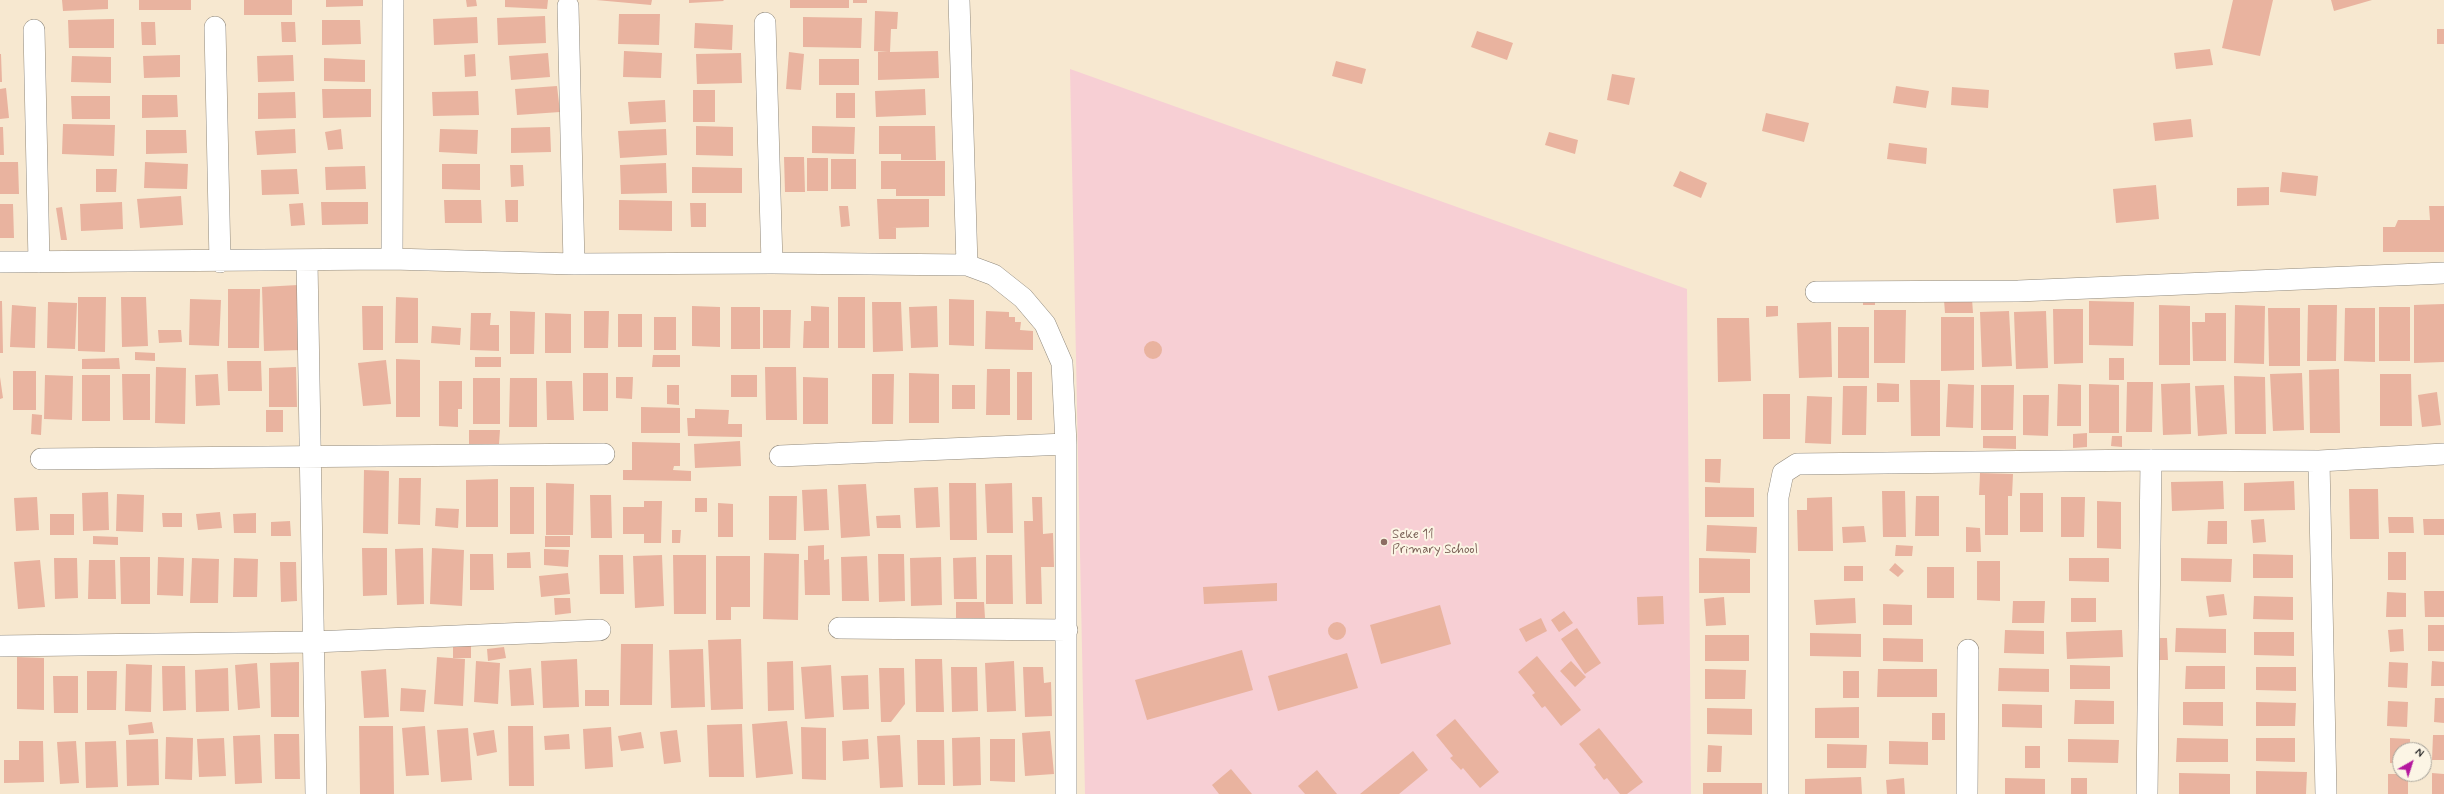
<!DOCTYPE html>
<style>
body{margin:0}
#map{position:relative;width:2444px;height:794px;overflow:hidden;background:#f7e8d0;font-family:Mynerve,sans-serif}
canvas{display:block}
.north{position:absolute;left:2392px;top:742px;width:40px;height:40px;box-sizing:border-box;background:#fcf5e5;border:1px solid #a8a49b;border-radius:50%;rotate:39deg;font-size:11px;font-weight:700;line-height:16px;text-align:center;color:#2b2b2b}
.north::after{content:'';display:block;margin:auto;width:14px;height:18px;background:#b5179e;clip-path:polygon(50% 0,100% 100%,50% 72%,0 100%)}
</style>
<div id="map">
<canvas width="2444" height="794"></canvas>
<div class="north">N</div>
</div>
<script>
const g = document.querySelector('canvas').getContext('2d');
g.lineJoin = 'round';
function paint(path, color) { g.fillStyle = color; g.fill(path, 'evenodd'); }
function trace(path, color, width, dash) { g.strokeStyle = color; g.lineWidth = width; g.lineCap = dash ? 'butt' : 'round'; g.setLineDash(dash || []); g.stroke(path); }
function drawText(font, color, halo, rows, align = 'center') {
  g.font = font + ' Mynerve,sans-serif'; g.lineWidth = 4; g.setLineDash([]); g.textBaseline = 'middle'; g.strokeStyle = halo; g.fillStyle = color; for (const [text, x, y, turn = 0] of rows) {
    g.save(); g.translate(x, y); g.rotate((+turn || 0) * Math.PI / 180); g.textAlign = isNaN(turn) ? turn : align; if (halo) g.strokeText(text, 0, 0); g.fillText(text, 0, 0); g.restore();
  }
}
paint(new Path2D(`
 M1070 69 1687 289 1691 794H1085Z`), '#f7cfd4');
paint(new Path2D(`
 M62 0H108V9L63 11Z
 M139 0H191V10H139Z
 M244 0H292V15H244Z
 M326 0H363V6L326 7Z
 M466 0H476L477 6 467 7Z
 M505 0H548L547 9 505 7Z
 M596 0H652L651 5Z
 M689 0H723L724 1 689 3Z
 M790 0H849V8H790Z
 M853 0H867V3H853Z
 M2233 0H2273L2260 56 2222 48Z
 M2331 0H2372L2334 11Z
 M875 11 898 12 897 29H891L890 52 938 51 939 78 878 80V52H888L874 51Z
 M619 14H660L659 45 618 44Z
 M545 16 546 43 498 45 497 18Z
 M477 17 478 43 434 45 433 19Z
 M803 17 862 18 861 48 803 47Z
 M114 19V48H69L68 20Z
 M322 20H360L361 44 322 45Z
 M141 22H155L156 45H142Z
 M281 22H295L296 42H282Z
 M695 23 733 25 732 50 694 48Z
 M2437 29H2444V44H2437Z
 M1477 31 1513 43 1507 60 1471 47Z
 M2210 49 2213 65 2176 69 2174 53Z
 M624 51 662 53 661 78 623 77Z
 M789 52 804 54 801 90 786 89Z
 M548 53 550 77 511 80 509 56Z
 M741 53 742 83 697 84 696 54Z
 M0 54H1L2 82H0Z
 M475 54 476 76 465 77 464 55Z
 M180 55V77L144 78 143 56Z
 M293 55 294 81 258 82 257 56Z
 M72 56 111 57V83L71 82Z
 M324 58 365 60V82L324 81Z
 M819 59H859V85H819Z
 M1336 61 1366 69 1362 84 1332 76Z
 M1612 74 1635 78 1629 105 1607 100Z
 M557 86 560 112 517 115 515 89Z
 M1896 86 1929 91 1926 108 1893 103Z
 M1952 87 1989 90 1988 108 1951 105Z
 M6 88 9 118 0 119V89Z
 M322 89H371V117L323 118Z
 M925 89 926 115 876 117 875 91Z
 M693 90H715V122H693Z
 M478 91 479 115 433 116 432 92Z
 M295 92 296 118 258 119V93Z
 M836 93H855V118H836Z
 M142 95H177L178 117 142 118Z
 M71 96H110V119H72Z
 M665 100 666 122 630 124 628 102Z
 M1766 113 1809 123 1804 142 1762 131Z
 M2191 119 2193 137 2155 141 2153 123Z
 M63 124 115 125 114 156 62 154Z
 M696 126 733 127V156L696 155Z
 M812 126 855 127 854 154 812 153Z
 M879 126H935L936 160H901V154H879Z
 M0 127H3L4 155H0Z
 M550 127 551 152 511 153V128Z
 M295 129 296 153 257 155 255 131Z
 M341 129 343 149 328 150 325 132Z
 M440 129 478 130 477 154 439 152Z
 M666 129 667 155 620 158 618 131Z
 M146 130H186L187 153 146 154Z
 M1549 132 1578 140 1575 154 1545 145Z
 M1889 143 1927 148 1926 164 1887 159Z
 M784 157H804L805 192H785Z
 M807 158H828V191H807Z
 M831 159H856V189H831Z
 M881 161H945V196H896V189H881Z
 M0 162H18L19 194H0Z
 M145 162 188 164 187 189 144 188Z
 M666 163 667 193 621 194 620 165Z
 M442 164H480V190L442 189Z
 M510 165H523L524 186 511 187Z
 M365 166 366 189 326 190 325 167Z
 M692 167 742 168V193H692Z
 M96 169H117L116 192H96Z
 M297 169 299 194 262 195 261 170Z
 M1680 171 1707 183 1701 198 1673 186Z
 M2282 172 2318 176 2316 196 2280 192Z
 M2156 185 2159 219 2116 223 2113 189Z
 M2269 187V205L2237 206V188Z
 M181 196 183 225 140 228 137 199Z
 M877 199H929V227L891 228H896V239H879Z
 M444 200H481L482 223H445Z
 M505 200H518V222H506Z
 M619 200 672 201V231L619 230Z
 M122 202 123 229 81 231 80 204Z
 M321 202H368V224L322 225Z
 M303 203 305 225 291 226 289 204Z
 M690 203H706V227H691Z
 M0 204H13L14 238H0Z
 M839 206H848L850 226 841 227Z
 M2429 206H2444V252H2383V227H2395L2398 220H2430Z
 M62 207 67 240H61L56 208Z
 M298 285 301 350 264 351 262 287Z
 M228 289H260L259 348H228Z
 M1863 295H1875V305H1863Z
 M78 297H106L105 352 78 351Z
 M121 297H146L148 346 122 347Z
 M396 297 418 298V343H395Z
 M838 297H865V348H838Z
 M190 299 221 300 219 346 189 345Z
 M949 299 974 300V346L949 345Z
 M1972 299 1973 313H1945L1944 300Z
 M0 301H2L3 353H0Z
 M2089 301 2134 302 2133 346 2089 345Z
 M48 302 77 303 75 349 47 348Z
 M872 302H901L903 351 873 352Z
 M2444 304V362L2414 363V305Z
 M12 305 36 307 35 348 10 347Z
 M2159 305 2190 306V365H2159Z
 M2235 305 2265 306 2264 364 2234 363Z
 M2308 305H2337L2336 361H2307Z
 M362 306H383V350H363Z
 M692 306 720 307V347L692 346Z
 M811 306 829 307V348H803L804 321H811Z
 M937 306 938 347 911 348 909 307Z
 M1766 306H1778V316L1766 317Z
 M731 307H760V349H731Z
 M2379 307H2410V361H2379Z
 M2268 308H2300V366H2269Z
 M2345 308H2375V362L2344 361Z
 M2053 309H2083V363L2054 364Z
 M763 310H791L790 348H763Z
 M1874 310H1906L1905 363H1874Z
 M510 311 535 312 534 354H510Z
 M584 311H609L608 348H584Z
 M986 311 1009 312V317H1015V322H1021L1020 330 1033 331V350L985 349Z
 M2009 311 2012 366 1982 367 1980 312Z
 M2046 311 2048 368 2016 369 2014 312Z
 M471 313H491L490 325H499V351L470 350Z
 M545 313 571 314V353H545Z
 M2205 313H2226V361H2193L2192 322H2205Z
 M618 314H642V347H618Z
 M654 317H676V350H654Z
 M1941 317H1974V370L1941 371Z
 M1717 318H1749L1751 381 1718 382Z
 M1831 322 1832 377 1799 378 1797 323Z
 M432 326 461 328 460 345 431 343Z
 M1838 327H1869V378H1838Z
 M158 330H181L182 342 159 343Z
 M1144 350a9 9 0 1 1 18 0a9 9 0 1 1-18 0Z
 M135 352 155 353V361L135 360Z
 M653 355H680V367H652Z
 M475 357H501V367H475Z
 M119 358 120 369H82V359Z
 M2109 358H2124V380H2109Z
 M396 359 420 360V417H396Z
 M386 360 391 404 363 406 358 363Z
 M227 361H261L262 391H228Z
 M156 367 186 368 185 424 155 423Z
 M296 367 297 407H269V368Z
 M765 367H796L797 420H766Z
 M987 369H1010V415H986Z
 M2339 369 2340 433H2310L2309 370Z
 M13 371H36V410H13Z
 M1017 372H1032V420H1017Z
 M583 373H608V411H583Z
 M909 373 939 374V423H909Z
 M2302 373 2304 430 2273 431 2270 374Z
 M122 374H150V420H123Z
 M218 374 220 405 196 406 195 375Z
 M872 374H894L893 424H872Z
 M2380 374H2411L2412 426H2380Z
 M45 375 73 376 72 420 44 419Z
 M82 375H110V421H82Z
 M731 375H757V397H731Z
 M2234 376 2265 377 2266 434H2235Z
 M0 377 3 398 0 399Z
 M616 377H633L632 399 616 398Z
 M803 377 828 378V424H803Z
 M473 378H500V424H473Z
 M510 378H537V427H509Z
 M1910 380H1940V436H1911Z
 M439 381H462V409H458V427L439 426Z
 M546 381H572L574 420H547Z
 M2127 382H2153L2152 432H2126Z
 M1877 383 1899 384V402H1877Z
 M2190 383 2191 434 2163 435 2161 384Z
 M1948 384 1974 385 1973 428 1946 427Z
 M2058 384 2081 385V426H2057Z
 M2089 384 2119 385V433H2089Z
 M667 385H679V405L667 404Z
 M952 385H975V409H952Z
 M1981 385H2014L2013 430H1981Z
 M2224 385 2227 434 2198 436 2195 386Z
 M1843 386H1867L1866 435H1842Z
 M2437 392 2441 425 2422 427 2418 395Z
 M1763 394H1790V439H1763Z
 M2023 395H2049L2048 436 2023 435Z
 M1807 396 1832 397 1831 444 1805 443Z
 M641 407 680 408V433H641Z
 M695 409 729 410 728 424H742V437L688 436 687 418H695Z
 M266 410H283V432H266Z
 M32 414 42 415 41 435 31 434Z
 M469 430H500L499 444H469Z
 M2087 433V447L2073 448V434Z
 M1983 436H2016V449L1983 448Z
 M2112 436H2122V447L2111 446Z
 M740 441 741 466 695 468 694 444Z
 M632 442 680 443V466H674L673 470 691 471V481L623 480V470H632Z
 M1705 459H1721L1720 483 1705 482Z
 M364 470 389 471 388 534 363 533Z
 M1980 473 2013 474 2012 496H2008V535H1985V495H1979Z
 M399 478H421L420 525 398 524Z
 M498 479V527H466V480Z
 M2223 481 2224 509 2172 511 2171 482Z
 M2294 481 2295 510 2244 511V483Z
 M546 483 574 484 573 535H546Z
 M949 483H976L977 540H950Z
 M1012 483 1013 533H987L985 484Z
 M866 484 870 536 841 538 838 485Z
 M510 487H534V534H510Z
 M938 487 940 527 916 528 914 488Z
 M1705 487 1754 488V517H1705Z
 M827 489 829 530 804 531 802 490Z
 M2349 489H2378L2379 539H2350Z
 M1882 491H1905L1906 537H1883Z
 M108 492 109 530 83 531 82 493Z
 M2020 493H2043V532H2020Z
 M117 494 144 495 143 532 116 531Z
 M590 495H611L612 538H591Z
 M769 496H797L796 540H769Z
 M1916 496H1939V536H1915Z
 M37 497 39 530 16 531 14 498Z
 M1032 497H1042L1043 534 1053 533 1054 567H1041L1042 604H1026L1024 521H1033Z
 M1832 497 1833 551H1798L1797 510H1807V498Z
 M2061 497H2085L2084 537H2061Z
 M695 498H707V512H695Z
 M644 501H662L661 543H644V534H623V507H644Z
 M2097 501 2121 502V549L2097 548Z
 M718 503 733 504V537H718Z
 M436 508 459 509 458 528 435 526Z
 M220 512 222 528 198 530 196 514Z
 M162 513H182V527H163Z
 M256 513V533H234L233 514Z
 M50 514H74V535H50Z
 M900 515 901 528H877L876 516Z
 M2388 517H2413L2414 533H2389Z
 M2264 519 2266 542 2253 543 2251 520Z
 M2423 519H2444V535H2424Z
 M290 521 291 536H271V522Z
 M2208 521H2227V544H2207Z
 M1707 525 1757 527 1756 553 1706 551Z
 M1864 526 1866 542 1843 543 1842 527Z
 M1966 527 1980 528 1981 552H1966Z
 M672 530H681L680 543H672Z
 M93 536 118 537V545L93 544Z
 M545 536H570V547H545Z
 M824 545V560L829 559 830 595H805L804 560H808V546Z
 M1896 545 1913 546 1912 556H1895Z
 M362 548H387V595L363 596Z
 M423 548 424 604 397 605 395 549Z
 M432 548 464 550 462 606 430 604Z
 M544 549 569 550 568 567 544 565Z
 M530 552 531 568H507V553Z
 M2388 552H2406V580H2388Z
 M764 553 799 554 798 620 763 619Z
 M470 554H493L494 590H470Z
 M878 554H904L905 601 879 602Z
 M2253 554 2293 555V578H2253Z
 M599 555H623L624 594H600Z
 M662 555 664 606 635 608 633 556Z
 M673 555H706V614H674Z
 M986 555H1012L1013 604H986Z
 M716 556H750V607H731V620H716Z
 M867 556 869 601H842L841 557Z
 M120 557H150V604H121Z
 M158 557 184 558 183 596 157 595Z
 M941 557 942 605 911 606 910 558Z
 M976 557 977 599H954L953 558Z
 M54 558H77L78 598 55 599Z
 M192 558 219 559 218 603H190Z
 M234 558 258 559 257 597H233Z
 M1699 558 1750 559V593H1699Z
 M2069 558H2109V582L2069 581Z
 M2181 558 2232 559 2231 582 2181 581Z
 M40 560 45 607 18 609 14 562Z
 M89 560H115L116 599H88Z
 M1977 561H2000V601L1977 600Z
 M280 562H296L297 601 281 602Z
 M1895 563 1904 571 1898 577 1889 570Z
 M1844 566H1863V581H1844Z
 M1927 567H1954V598H1927Z
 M568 573 570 594 541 597 539 576Z
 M1277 583V601L1204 604 1203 587Z
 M2424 591H2444V617H2425Z
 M2387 592 2406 593V617H2386Z
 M2224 594 2227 615 2209 617 2206 596Z
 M1663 596 1664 624 1638 625 1637 597Z
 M2254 596 2293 597V620L2253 619Z
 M1724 597 1726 625 1706 626 1704 599Z
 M554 598H570L571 613 555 615Z
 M1855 598 1856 623 1816 625 1814 600Z
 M2071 598H2096V622H2071Z
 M2013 601H2045L2044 623H2012Z
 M956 602H984L985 618H956Z
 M1883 604 1912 605V625H1883Z
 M1440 605 1451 644 1381 664 1370 625Z
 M1564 611 1573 623 1559 632 1551 620Z
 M1541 618 1547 631 1526 642 1519 629Z
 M1328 631a9 9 0 1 1 18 0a9 9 0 1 1-18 0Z
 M2428 625H2444V651H2428Z
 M1577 628 1601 663 1585 674 1561 639Z
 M2176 628 2226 629V653L2175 652Z
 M2403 629 2404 651 2390 652 2388 630Z
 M2005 630 2044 631V654L2004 653Z
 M2122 630 2123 657 2067 659 2066 632Z
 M2254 632H2294V656L2254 655Z
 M1810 633 1861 634V657L1810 656Z
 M1705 635H1749V661H1705Z
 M1883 638 1923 639V662L1883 661Z
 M2158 638H2167L2168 660H2159Z
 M741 639 743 709 711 710 708 640Z
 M453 643 471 644V658H453Z
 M621 644H653L652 705H620Z
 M504 647 506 658 488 661 487 649Z
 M703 649 705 707 671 708 669 650Z
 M1242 650 1253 690 1147 720 1135 680Z
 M1347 653 1358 688 1278 711 1268 676Z
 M1537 656 1581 710 1561 726 1545 706 1542 708 1532 695 1535 693 1518 672Z
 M17 657 44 658V710L17 709Z
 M437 657 465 659 463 706 434 704Z
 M577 659 579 707 543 708 541 661Z
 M915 659H942L944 712H916Z
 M476 661 500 663 498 704 474 702Z
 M793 661 794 710 768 711 767 662Z
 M1014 661 1016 711 987 712 985 663Z
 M1571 661 1586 677 1575 687 1560 671Z
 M2432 661 2444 662V686H2431Z
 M299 662V717H271L270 663Z
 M2389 662 2408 663 2407 688 2388 687Z
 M257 663 260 708 238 710 235 665Z
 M126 664 152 665 151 712 125 711Z
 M831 665 834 717 805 719 801 667Z
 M2070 665 2110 666V689H2070Z
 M162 666H185L186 710 163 711Z
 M2186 666H2225V689H2185Z
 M951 667H977L978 711 952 712Z
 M1023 667H1043L1044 683 1051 682 1052 716 1025 717Z
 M2256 667H2296V691L2256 690Z
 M228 668 229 711 196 712 195 670Z
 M531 668 534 705 511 706 509 670Z
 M879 668H904L905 704 891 722H881Z
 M1999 668 2049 669V692L1998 691Z
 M386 669 389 717 364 718 361 671Z
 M1705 669 1746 670 1745 699H1705Z
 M1878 669H1937V697H1877Z
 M87 671H117L116 710H87Z
 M1843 671H1859V698H1843Z
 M868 675 869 709 843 710 841 676Z
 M53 676H78V713H54Z
 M401 688 426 690 424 712 400 711Z
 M585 690H609V706H585Z
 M2435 698H2444V723L2434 722Z
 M2075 700 2114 701V724H2074Z
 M2388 701 2408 702 2407 727 2387 726Z
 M2183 702H2223V726L2183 725Z
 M2256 702 2296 703 2295 726H2256Z
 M2002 704 2042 705V728L2002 727Z
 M1859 707V738H1815V708Z
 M1707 708 1752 709V735L1707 734Z
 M1932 713H1945V740H1932Z
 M1455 719 1499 772 1480 788 1463 768 1461 770 1450 758 1453 756 1436 735Z
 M787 721 793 774 756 778 752 724Z
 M152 722 154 733 129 735 128 725Z
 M742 724 744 777H709L707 725Z
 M359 726H393L394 794H360Z
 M425 726 429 775 406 776 402 728Z
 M508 726H533L534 786H509Z
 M611 727 613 767 585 769 583 729Z
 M801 727 826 728V780L802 779Z
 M468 728 472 780 441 782 437 730Z
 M1599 728 1643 782 1627 794H1620L1607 778 1604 780 1594 767 1596 765 1579 744Z
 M494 730 497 752 477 756 473 733Z
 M677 730 681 762 664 764 660 732Z
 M1050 731 1054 774 1025 776 1022 733Z
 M641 732 644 748 621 751 618 736Z
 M274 734H299L300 779H275Z
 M569 734 570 749 545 750 544 736Z
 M260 735 262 783 235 784 233 736Z
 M900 735 903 787 880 788 877 736Z
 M2433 735H2444V760H2432Z
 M166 737 193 738 192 780 165 779Z
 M980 737 981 785 953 786 952 738Z
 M224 738 226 776 199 777 197 739Z
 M2177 738 2228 739V762H2176Z
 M2256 738H2295V762L2256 761Z
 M2390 738 2410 739V750H2400V763H2390Z
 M158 739 159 785 127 786 126 740Z
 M868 739 869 759 843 761 842 741Z
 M990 739H1015V782L990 781Z
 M2068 739 2119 740 2118 763 2068 762Z
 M917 740H944L945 785H918Z
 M19 741H43L44 782 4 783V760H19Z
 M76 741 79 783 60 784 57 742Z
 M116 741 118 787 86 788 85 742Z
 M1889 741 1928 742V765L1889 764Z
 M1827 744 1867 745 1866 768H1827Z
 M1708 745 1722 746 1721 772H1707Z
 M2025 746H2040V768H2025Z
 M1413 751 1428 770 1399 794H1360Z
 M1231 769 1252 794H1219L1212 785Z
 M1317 770 1337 794H1305L1298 786Z
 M2256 771 2307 772 2306 794H2256Z
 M2179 773 2230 774V794H2179Z
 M2432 773 2444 774V794H2432Z
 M2388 774H2408V794H2388Z
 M1861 777 1862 794H1805V779Z
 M1904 778 1905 794H1887L1886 780Z
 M2005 778 2045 779V794H2005Z
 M2071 778H2087V794H2071Z
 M1703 783H1762V794H1703Z`), '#e9b39f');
const street = new Path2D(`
 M959 0 967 265
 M568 6 574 264
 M765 23 772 263
 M215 27 220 262
 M34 30 39 262
 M392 259 393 0
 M307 261 316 794
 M0 262 392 259 574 264 772 263 967 265 994 275 1023 298 1045 324 1062 363 1066 444V794
 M1816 292 2018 291 2444 273
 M780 456 1066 444
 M41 459 604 454
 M2319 461 2326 794
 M839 628 1067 630
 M0 646 313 642 600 630
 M1778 794V497L1783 473 1797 464 2151 460 2319 461 2444 454
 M1967 794 1968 650
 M2147 794 2151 460`);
trace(street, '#918a7e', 22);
trace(street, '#fff', 21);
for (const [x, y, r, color] of [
 [1384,542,4,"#8d6e63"]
]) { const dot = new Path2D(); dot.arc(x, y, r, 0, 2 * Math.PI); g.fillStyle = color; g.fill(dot); trace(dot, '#fcf5e5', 1.5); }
drawText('13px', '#785e54', '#fcf5e5', [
 ["Seke 11",1392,535],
 ["Primary School",1392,550]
], 'left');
</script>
